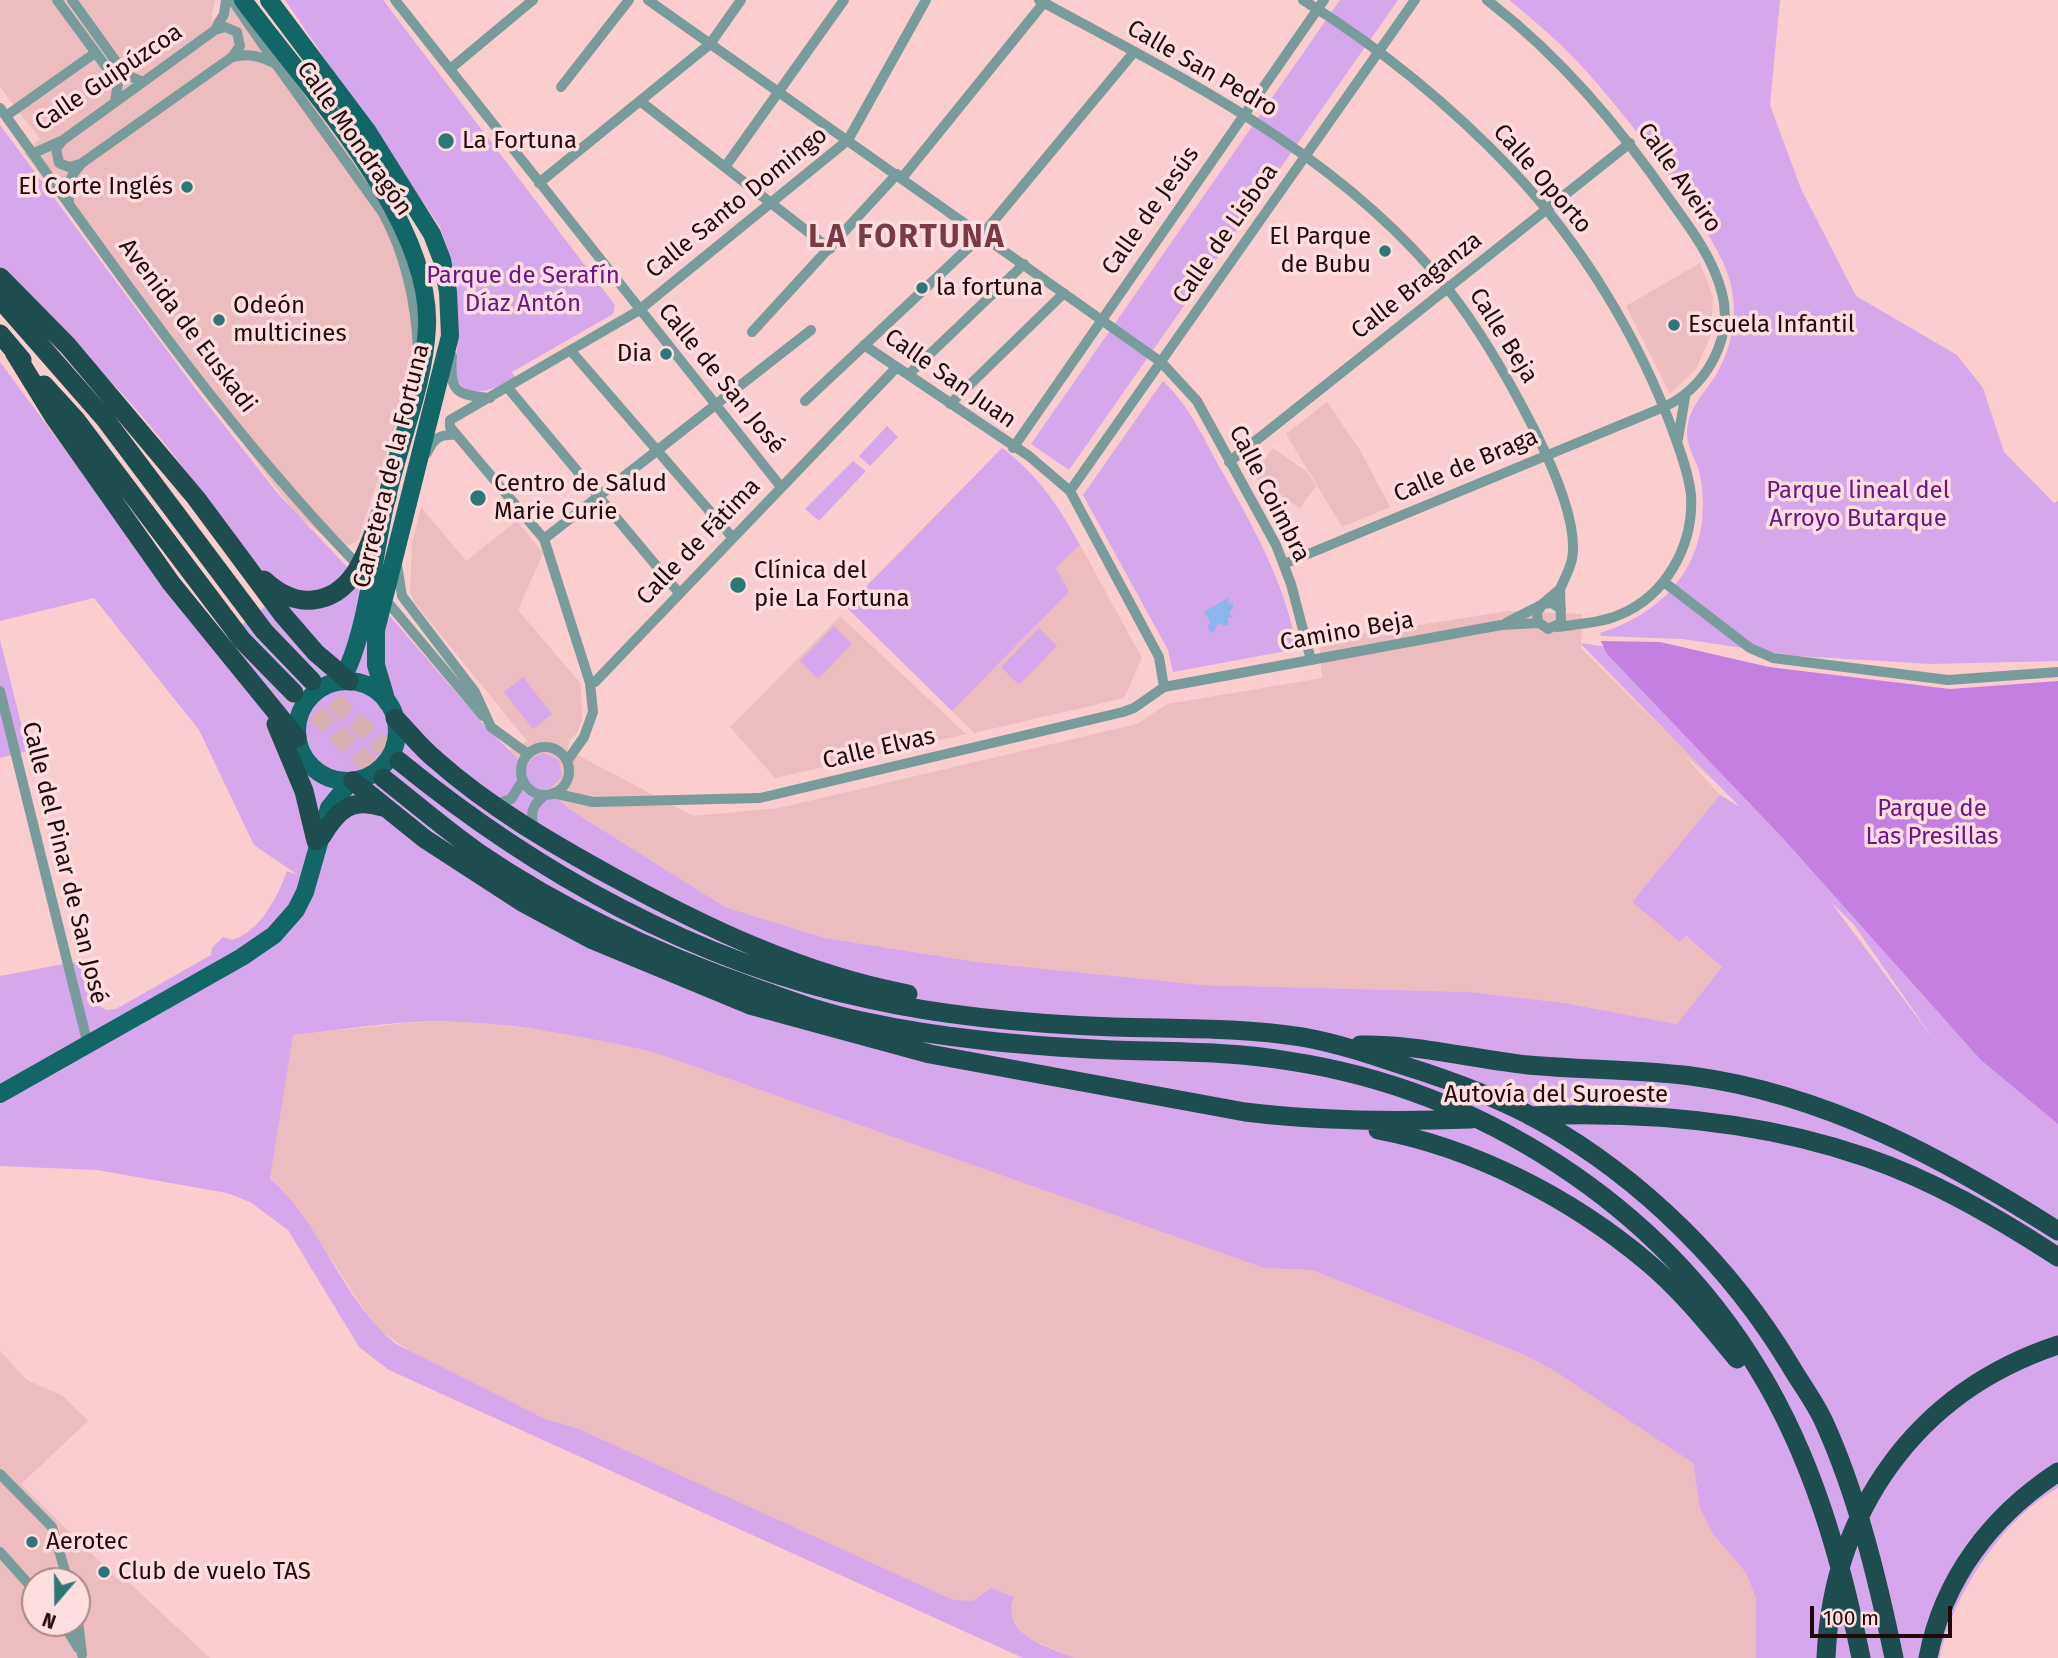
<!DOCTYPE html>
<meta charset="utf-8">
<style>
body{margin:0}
#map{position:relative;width:2058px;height:1658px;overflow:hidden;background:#fbcdce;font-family:"Fira Sans",sans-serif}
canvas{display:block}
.north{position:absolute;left:21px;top:1567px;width:70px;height:70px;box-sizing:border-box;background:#fededf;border:2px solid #a6888a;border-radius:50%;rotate:200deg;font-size:19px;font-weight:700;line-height:28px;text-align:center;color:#21080a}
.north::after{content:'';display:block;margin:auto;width:24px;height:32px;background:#2e7778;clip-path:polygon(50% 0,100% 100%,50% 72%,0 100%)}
.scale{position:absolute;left:1810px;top:1606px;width:142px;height:32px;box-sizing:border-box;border:4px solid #21080a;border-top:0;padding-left:9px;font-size:21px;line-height:24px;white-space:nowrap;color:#21080a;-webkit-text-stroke:5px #fededf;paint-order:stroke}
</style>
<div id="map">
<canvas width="2058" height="1658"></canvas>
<div class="north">N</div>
<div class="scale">100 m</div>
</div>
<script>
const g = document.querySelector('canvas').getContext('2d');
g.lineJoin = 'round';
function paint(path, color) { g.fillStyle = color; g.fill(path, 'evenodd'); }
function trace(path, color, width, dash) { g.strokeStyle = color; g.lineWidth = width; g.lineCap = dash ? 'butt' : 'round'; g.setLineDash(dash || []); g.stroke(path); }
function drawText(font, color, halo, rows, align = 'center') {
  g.font = font + ' "Fira Sans",sans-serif'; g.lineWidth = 7; g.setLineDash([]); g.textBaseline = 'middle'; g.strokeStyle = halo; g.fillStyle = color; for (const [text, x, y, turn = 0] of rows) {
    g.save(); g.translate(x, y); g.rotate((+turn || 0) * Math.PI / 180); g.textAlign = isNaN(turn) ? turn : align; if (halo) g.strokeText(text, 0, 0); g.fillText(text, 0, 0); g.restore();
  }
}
paint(new Path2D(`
 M0 0H215L211 21 238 0 372 186 423 326 404 399 358 540 346 547 327 539 295 513 24 153 40 139 0 87Z
 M1700 263 1713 297 1711 335 1696 369 1670 394 1626 306Z
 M1327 402 1360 450 1390 507 1342 527 1286 434Z
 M1273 448 1307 472 1316 486 1300 508 1253 476Z
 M421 507 466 561 517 521 543 553 518 610 581 684 582 721 577 733 569 741 568 750 693 816 779 808 1137 724 1167 704 1322 678 1319 641 1508 611 1582 614 1581 648 1727 792 1681 752 1720 795 1632 902 1681 941 1685 936 1722 967 1677 1024 1564 1003 1470 992 1203 985 977 962 825 938 725 907 569 809 509 750 527 741 415 603 410 592 412 544Z
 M1080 545 1142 658 1124 698 974 733 952 711 1069 592 1056 568Z
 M840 616 966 734 775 778 730 727Z
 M462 1021 560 1032 653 1052 1264 1268 1312 1270 1525 1355 1555 1370 1693 1463 1700 1508 1713 1534 1746 1573 1756 1598V1658H1074L1021 1635 1011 1615 1014 1597 991 1588 972 1601H953L577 1428 545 1419 420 1358 376 1328 298 1208 269 1175 293 1035 407 1023Z
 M0 1351 27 1380 63 1396 88 1421 21 1484 117 1579 122 1576 210 1658H0ZM35 1581H77V1623H35Z`), '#edbcbe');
paint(new Path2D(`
 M285 0H383L615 305 613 314 512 372 515 378C494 389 468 403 455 376 460 323 458 277 440 227Z
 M1340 0H1398L1069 470 1031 444Z
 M1509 0H1780L1770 105 1801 189 1856 296 1957 355 1983 388 2004 452 2054 503 2058 501V661L1931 664 1798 656 1682 639 1601 636 1600 633C1672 611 1715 553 1700 475 1698 463 1690 453 1688 441 1683 412 1703 396 1716 375 1725 359 1731 343 1733 325 1736 304 1732 282 1723 262 1695 203 1631 122 1587 72 1564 46 1536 22 1509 0Z
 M0 125 197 391 279 495 350 570 485 726 526 767 533 757 544 753 559 760 562 777 549 789 569 809 725 907 825 938 977 962 1203 985 1470 992 1564 1003 1677 1024 1722 967 1686 936 1680 942 1632 902 1720 795 1740 807 1580 643 1951 698 2058 692V1488C2003 1518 1951 1597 1940 1658H1756V1598L1746 1573 1713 1534 1700 1508 1693 1463 1555 1371 1525 1355 1312 1270 1264 1268 653 1052C590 1038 528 1025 463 1022 407 1018 349 1029 293 1035L270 1178C323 1225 341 1300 396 1344L545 1419 577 1428 953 1600 972 1601 991 1588 1014 1597C1001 1636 1045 1645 1074 1658H1023L389 1370 359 1347 288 1230 250 1202 227 1193 97 1170 0 1166V976L80 961 93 1002 106 1010 116 1009 211 955 212 948 223 937 232 940C260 932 278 896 287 871L298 875 254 845 199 730 94 598 0 621V362L212 648 286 590C235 552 201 488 161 439 112 378 55 324 0 269ZM1833 904 1854 925 1935 1041 1833 905Z
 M1163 381C1188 404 1203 437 1219 466 1252 525 1285 581 1297 649L1173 672 1168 650 1083 495Z
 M887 426 898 437 870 466 859 456Z
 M1002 448C1038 475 1058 505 1080 545L1056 568 1069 592 952 711 846 607Z
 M853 461 866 471 819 521 805 509Z
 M834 626 852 644 818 679 800 661Z
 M1039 628 1057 646 1019 685 1001 667Z
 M0 640 28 751 0 758Z
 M523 677 552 714 533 729 504 692Z`), '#d6a7ea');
paint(new Path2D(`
 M1601 641 1660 642 1769 667 1950 689 2058 681V1124L1981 1060 1781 836 1607 654Z`), '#c47fe0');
paint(new Path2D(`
 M1229 597 1228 604 1233 603V607L1229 613 1232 617 1227 618 1229 624 1224 626 1218 623 1214 632 1210 633 1208 627 1210 621 1204 612Z`), '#8bb5ed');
trace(new Path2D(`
 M312 681 399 761
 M294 693 383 778`), '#daafb1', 19, [19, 10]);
trace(new Path2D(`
 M57 0 118 83 115 102
 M72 0 125 74 143 82
 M232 0 274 61
 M395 0 781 487
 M648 0 1161 362 1197 401 1276 545 1291 584 1311 660
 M1039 0C1186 80 1341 155 1448 289 1482 332 1509 380 1534 429 1550 461 1579 523 1572 559 1570 569 1564 580 1560 589
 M1303 0C1379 47 1450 105 1512 170 1582 244 1639 338 1674 434 1681 453 1689 475 1691 495 1694 545 1666 596 1619 615 1600 623 1578 624 1557 627
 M215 30 225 27 237 32 240 46 232 57
 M450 69 533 0
 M561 87 629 0
 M640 101 830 249
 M0 108C110 261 221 423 352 559
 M6 116 95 53
 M63 140 56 149 59 163 69 167 80 164
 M34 153 63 140 215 30 224 14 226 0
 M725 167 844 0
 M902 178 1046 0
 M539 183 710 44 741 0
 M69 203C67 184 69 177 82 163L232 57C250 53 260 56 276 64L383 213C406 256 416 302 418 351
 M752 332 897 174
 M864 345 1029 456 1070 491 1159 657 1164 687
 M571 351 733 538
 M452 356C449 391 455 395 490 398
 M909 374 1024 264
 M508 388 679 593
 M805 401 982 235 1134 52
 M950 404 1064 293
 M1678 439 1685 397
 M1013 448 1324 0
 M427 453C434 438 439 434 456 435
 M1229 462 1630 143
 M1070 491 1415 0
 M544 539 811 330
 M1284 564 1664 407C1705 388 1734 340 1722 293 1713 258 1691 229 1670 200 1618 125 1560 56 1487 0
 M397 565 402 596 475 692 491 727 528 754
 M1664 582 1750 648 1773 658 1948 680 2058 672
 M390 605 483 716
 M1506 623 1541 605 1560 589 1561 623 1548 629 1538 622 1537 612 1543 604 1552 603 1561 609
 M590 683 595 682 896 368
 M0 691 88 1045
 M521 771a24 24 0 1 1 48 0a24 24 0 1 1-48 0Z
 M567 761 584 737 593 712 590 683 544 539 450 427V420L638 311 848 140 926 0
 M553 793 593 802 760 798 1123 712 1134 708 1164 687 1501 625 1538 623
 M494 805 511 799 523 780
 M535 830C529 814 532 805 545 795
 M0 1474 52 1527 68 1581
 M0 1552 35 1591
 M77 1612 82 1655
 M63 1623 78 1648`), '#789b9b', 10);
trace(new Path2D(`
 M243 0C305 85 432 218 427 327 424 385 400 440 387 497 374 549 367 637 341 681
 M269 0 368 132 432 234 442 260 448 292 450 336 376 630V665L387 702
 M297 731a50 50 0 1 1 100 0a50 50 0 1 1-100 0Z
 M0 1094 242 957 274 935 296 910 305 892 329 808 351 781`), '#136666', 18);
trace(new Path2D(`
 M0 277 68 346 196 498 283 615 316 653 349 681
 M0 299 105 419 264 631 312 681
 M0 334 22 360
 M14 352 54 417 171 583 297 738
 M44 385 76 420 242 640 294 693
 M264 580C277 592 294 602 313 600 361 595 371 535 387 497
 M395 718C409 732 421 748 436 760 489 807 551 843 613 877 707 928 802 974 908 994
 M276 724 304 791 316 841
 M399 761C535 872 695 962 868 999 948 1017 1031 1024 1113 1027 1176 1029 1239 1027 1302 1037 1336 1043 1369 1054 1402 1065 1450 1080 1498 1097 1542 1122 1643 1179 1731 1267 1790 1365 1801 1384 1815 1402 1824 1422 1857 1494 1878 1581 1894 1658
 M383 778C415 803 446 830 479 853 564 911 658 954 755 988 790 1000 825 1014 862 1021 944 1039 1028 1046 1112 1050 1171 1052 1231 1051 1289 1061 1480 1090 1658 1204 1758 1369 1812 1457 1841 1558 1861 1658
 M353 781 425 839 522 902 593 940 750 1005 930 1054 1245 1112C1320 1121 1396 1122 1471 1119
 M322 836C337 811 351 797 382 807
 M1360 1045C1416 1044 1472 1059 1528 1065 1582 1070 1637 1069 1691 1076 1826 1094 1945 1159 2058 1231
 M1530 1116C1643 1111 1757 1120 1865 1157 1933 1180 1998 1218 2058 1257
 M1378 1130C1474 1148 1571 1198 1646 1261 1680 1289 1709 1325 1737 1359
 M1826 1658C1832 1511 1916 1392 2058 1345
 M1928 1658C1943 1579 1991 1516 2058 1472`), '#1d4d4e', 19);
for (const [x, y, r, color] of [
 [446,141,9,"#2e7778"],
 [187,187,7,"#2e7778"],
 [1385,251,7,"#2e7778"],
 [922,288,7,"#2e7778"],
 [219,320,7,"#2e7778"],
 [1674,325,7,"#2e7778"],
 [666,354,7,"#2e7778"],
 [478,498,9,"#2e7778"],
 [738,585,9,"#2e7778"],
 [32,1542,7,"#2e7778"],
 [104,1572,7,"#2e7778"]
]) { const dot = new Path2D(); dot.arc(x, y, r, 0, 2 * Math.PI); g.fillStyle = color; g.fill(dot); trace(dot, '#fededf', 2.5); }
drawText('24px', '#21080a', '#fededf', [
 ["Calle San Pedro",1202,69,30],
 ["Calle Guipúzcoa",109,78,-34],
 ["Calle Mondragón",354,139,55],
 ["Calle Aveiro",1679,178,55],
 ["Calle Oporto",1542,179,49],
 ["Calle Santo Domingo",737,203,-39],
 ["Calle de Jesús",1151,211,-55],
 ["Calle de Lisboa",1226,234,-55],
 ["Calle Braganza",1417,286,-38],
 ["Avenida de Euskadi",187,326,53],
 ["Calle Beja",1503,336,58],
 ["Calle de San José",721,379,51],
 ["Calle San Juan",950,379,35],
 ["Carretera de la Fortuna",392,466,-76],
 ["Calle de Braga",1466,466,-23],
 ["Calle Coimbra",1269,494,63],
 ["Calle de Fátima",699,542,-46],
 ["Camino Beja",1347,632,-10],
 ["Calle Elvas",879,749,-13],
 ["Calle del Pinar de San José",64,863,76],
 ["Autovía del Suroeste",1556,1095]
]);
drawText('24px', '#21080a', '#fededf', [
 ["La Fortuna",462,141],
 ["El Corte Inglés",173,187,"right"],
 ["El Parque",1371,237,"right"],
 ["de Bubu",1371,265,"right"],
 ["la fortuna",936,288],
 ["Odeón",233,306],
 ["multicines",233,334],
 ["Escuela Infantil",1688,325],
 ["Dia",652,354,"right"],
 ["Centro de Salud",494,484],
 ["Marie Curie",494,512],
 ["Clínica del",754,571],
 ["pie La Fortuna",754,599],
 ["Aerotec",46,1542],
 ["Club de vuelo TAS",118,1572]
], 'left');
drawText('24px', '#6e138b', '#fededf', [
 ["Parque de Serafín",523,276],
 ["Díaz Antón",523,304],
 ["Parque lineal del",1858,491],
 ["Arroyo Butarque",1858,519],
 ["Parque de",1932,809],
 ["Las Presillas",1932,837]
]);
g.letterSpacing = '2px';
drawText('bold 32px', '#793b41', '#fededf', [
 ["LA FORTUNA",907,238]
]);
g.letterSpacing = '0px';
</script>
